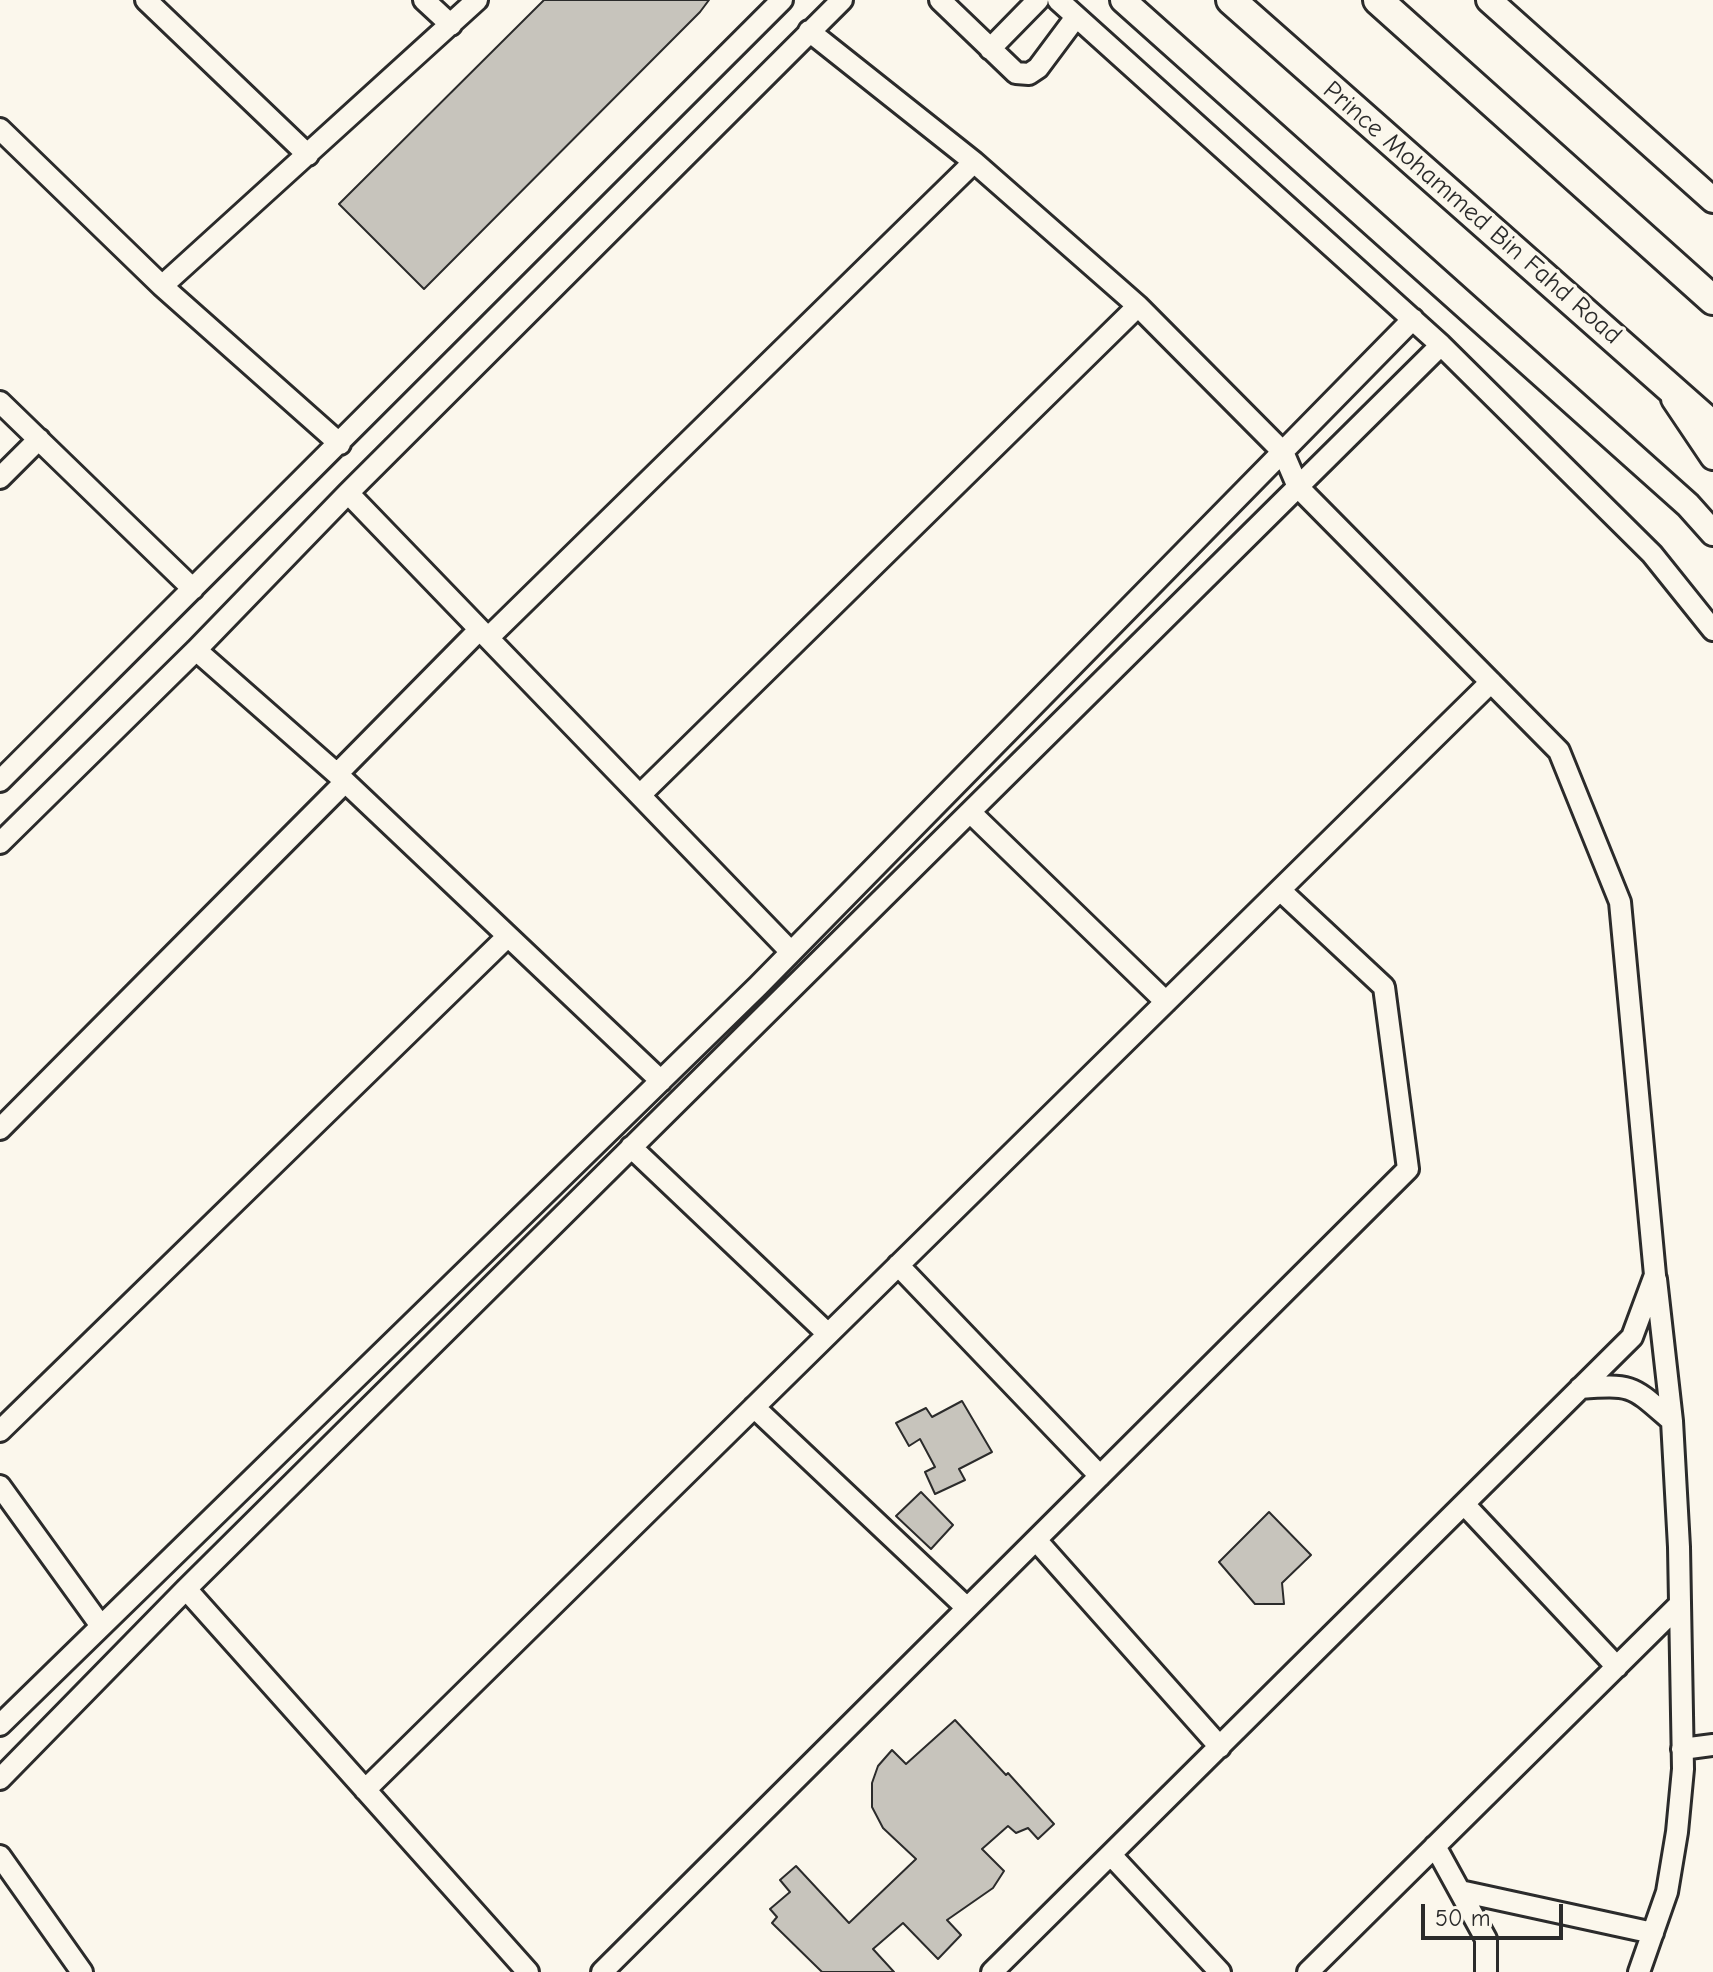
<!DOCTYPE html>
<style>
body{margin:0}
#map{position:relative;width:1713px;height:1972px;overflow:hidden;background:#fbf7ec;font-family:"Comic Neue",sans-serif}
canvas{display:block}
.scale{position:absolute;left:1421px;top:1904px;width:142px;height:36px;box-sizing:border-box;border:4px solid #2b2b2b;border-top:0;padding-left:10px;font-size:24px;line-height:28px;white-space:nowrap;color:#2b2b2b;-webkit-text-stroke:6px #fbf7ec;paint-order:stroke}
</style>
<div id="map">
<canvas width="1713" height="1972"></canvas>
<div class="scale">50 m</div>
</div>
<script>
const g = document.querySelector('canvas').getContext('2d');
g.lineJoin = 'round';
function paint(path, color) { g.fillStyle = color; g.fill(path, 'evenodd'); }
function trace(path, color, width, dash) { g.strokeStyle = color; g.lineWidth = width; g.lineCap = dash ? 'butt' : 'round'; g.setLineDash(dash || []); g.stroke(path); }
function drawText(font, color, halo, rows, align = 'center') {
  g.font = font + ' "Comic Neue",sans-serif'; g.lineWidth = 7; g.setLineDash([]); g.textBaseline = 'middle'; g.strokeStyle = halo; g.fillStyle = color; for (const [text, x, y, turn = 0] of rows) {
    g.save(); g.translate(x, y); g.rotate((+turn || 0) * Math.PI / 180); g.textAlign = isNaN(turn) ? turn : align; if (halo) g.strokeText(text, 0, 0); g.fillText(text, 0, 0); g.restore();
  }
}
const building = new Path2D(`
 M544 0H709L700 12 424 289 339 204Z
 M962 1401 992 1452 959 1469 965 1480 935 1494 925 1472 935 1467 920 1439 909 1446 896 1423 926 1408 932 1417Z
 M921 1492 953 1525 931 1549 896 1516Z
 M1269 1512 1311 1555 1282 1583 1284 1604H1255L1219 1562Z
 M955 1720 1006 1775 1008 1773 1054 1824 1038 1839 1028 1828 1016 1833 1008 1826 982 1849 1004 1871 993 1888 947 1920 961 1935 938 1959 903 1923 873 1949 894 1972H822L772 1923 777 1917 770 1909 790 1892 780 1880 796 1866 849 1923 916 1859 883 1828 872 1807V1783L878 1766 892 1750 906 1764Z`);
paint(building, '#c7c4bc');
trace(building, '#2b2b2b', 2);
const minor = new Path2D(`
 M146 0 308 155
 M424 0 451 25
 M940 0 1016 73 1029 74 1038 68 1076 17
 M1058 0 1441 345 1652 554 1713 630
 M809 31 974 162 1138 306 1283 452 1298 487 1559 751 1620 902 1655 1275 1632 1337 992 1972
 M990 49 1038 0
 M0 129 162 286 340 444
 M162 286 477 0
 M0 402 193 589
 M0 478 39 439
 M348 493 791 952
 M488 638 974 162
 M196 650 337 774 661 1081
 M337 774 479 630
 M0 781 782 0
 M640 795 1138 306
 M970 812 1166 1002
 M0 843 196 650 348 493 842 0
 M0 1129 345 782
 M631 1147 828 1334
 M898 1265 1100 1476
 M1580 1388C1634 1384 1632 1386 1672 1421
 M754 1407 967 1608
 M0 1431 508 936
 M0 1486 101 1626
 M1464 1504 1617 1667
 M1036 1540 1220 1747
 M186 1589 528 1972
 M0 1725 758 986 1413 319
 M1682 1749 1713 1745
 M0 1779 186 1589 1441 345
 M365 1790 1491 682
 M1435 1846 1486 1939V1972
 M1111 1855 1220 1972
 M0 1856 82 1972
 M1460 1891 1653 1933
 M602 1972 1408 1169 1384 987 1280 890
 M1308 1972 1680 1604
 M1639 1972 1667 1892 1677 1832 1683 1769 1679 1547 1672 1421 1656 1279`);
const major = new Path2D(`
 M1123 0 1688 505 1713 533
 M1489 0 1713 200
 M1674 399 1713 457`);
const highway = new Path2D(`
 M1231 0 1713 426
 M1378 0 1713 300`);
trace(minor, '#2b2b2b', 26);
trace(major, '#2b2b2b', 30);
trace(highway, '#2b2b2b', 34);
trace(minor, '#fbf7ec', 20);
trace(major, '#fbf7ec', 24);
trace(highway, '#fbf7ec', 28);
drawText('26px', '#2b2b2b', '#fbf7ec', [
 ["Prince Mohammed Bin Fahd Road",1472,213,41]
]);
</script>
